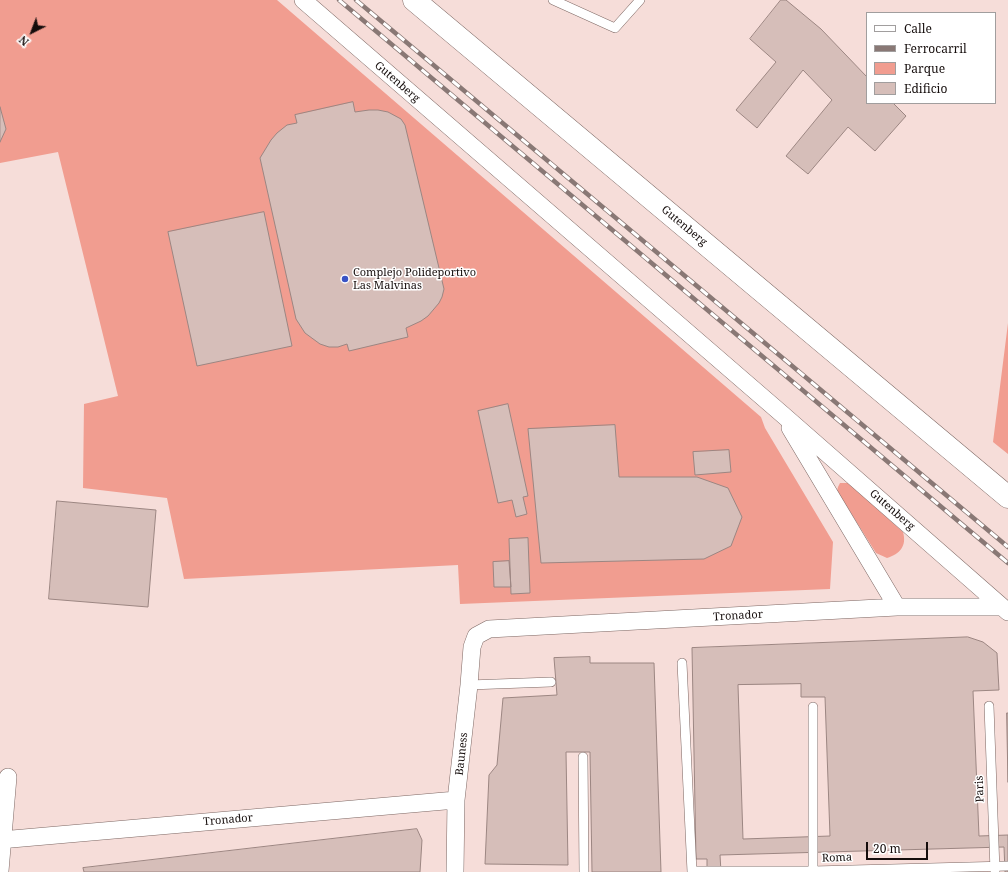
<!DOCTYPE html>
<style>
body{margin:0}
#map{position:relative;width:1008px;height:872px;overflow:hidden;background:#f6ddd9;font-family:"Noto Serif",serif}
canvas{display:block}
.legend{position:absolute;left:866px;top:12px;width:130px;height:92px;box-sizing:border-box;background:#fff;border:1px solid #a19e9e;margin:0;padding:5px 7px;list-style:none;font-size:12px;color:#150d0c}
.legend li{display:flex;align-items:center;gap:8px;height:20px}
.legend b{width:20px;border:1px solid #a19e9e}
.north{position:absolute;left:12px;top:12px;width:40px;height:40px;-webkit-text-stroke:3px #fff;paint-order:stroke;rotate:222deg;font-size:11px;font-weight:700;line-height:16px;text-align:center;color:#150d0c}
.north::after{content:'';display:block;margin:auto;width:14px;height:18px;background:#150d0c;clip-path:polygon(50% 0,100% 100%,50% 72%,0 100%)}
.scale{position:absolute;left:866px;top:842px;width:62px;height:18px;box-sizing:border-box;border:2px solid #150d0c;border-top:0;padding-left:5px;font-size:12px;line-height:14px;white-space:nowrap;color:#150d0c;-webkit-text-stroke:3px #fff;paint-order:stroke}
</style>
<div id="map">
<canvas width="1008" height="872"></canvas>
<ul class="legend">
<li><b style="height:5px;background:#fff"></b>Calle</li>
<li><b style="height:5px;background:#897875"></b>Ferrocarril</li>
<li><b style="height:11px;background:#f19d90"></b>Parque</li>
<li><b style="height:11px;background:#d6beb9"></b>Edificio</li>
</ul>
<div class="north">N</div>
<div class="scale">20 m</div>
</div>
<script>
const g = document.querySelector('canvas').getContext('2d');
g.lineJoin = 'round';
function paint(path, color) { g.fillStyle = color; g.fill(path, 'evenodd'); }
function trace(path, color, width, dash) { g.strokeStyle = color; g.lineWidth = width; g.lineCap = dash ? 'butt' : 'round'; g.setLineDash(dash || []); g.stroke(path); }
function drawText(font, color, halo, rows, align = 'center') {
  g.font = font + ' "Noto Serif",serif'; g.lineWidth = 3; g.setLineDash([]); g.textBaseline = 'middle'; g.strokeStyle = halo; g.fillStyle = color; for (const [text, x, y, turn = 0] of rows) {
    g.save(); g.translate(x, y); g.rotate((+turn || 0) * Math.PI / 180); g.textAlign = isNaN(turn) ? turn : align; if (halo) g.strokeText(text, 0, 0); g.fillText(text, 0, 0); g.restore();
  }
}
paint(new Path2D(`
 M0 0H277L761 417 765 428 833 542 830 589 460 604 458 565 184 579 167 498 83 488 84 404 118 396 58 152 0 163Z
 M1008 323V454L993 442Z
 M840 483H849L903 532C907 546 900 554 887 558L876 553 837 491 838 487Z`), '#f19d90');
const building = new Path2D(`
 M781 0H786L821 29 867 77V103H893L906 116 875 151 848 127 808 174 786 156 832 100 803 70 757 128 736 110 776 62 750 39Z
 M353 102 355 112 369 110H378L388 112 401 119 405 125 444 289 442 297 439 303 428 316 421 321 406 328 408 337 349 351 347 344 338 347H329L320 344 305 333 296 319 260 158 271 140 277 133 287 125 297 123 295 115Z
 M0 107 6 129 0 142Z
 M264 212 292 346 197 366 168 232Z
 M508 404 528 496 523 497 527 514 516 517 512 500 498 503 478 411Z
 M615 425 619 477H697L728 488 742 517 731 546 704 559 541 563 528 429Z
 M729 450 731 472 695 475 693 452Z
 M57 501 156 510 148 607 49 599Z
 M528 538 530 593 511 594 509 539Z
 M509 561 511 587H494L493 562Z
 M968 637 983 642 997 653 999 690 973 691 979 836 1008 835V872H1005L1004 847 720 855 721 872H707V859H696L692 648ZM801 684V697H825L830 836 743 839 738 685Z
 M590 657V663H654L661 872H592L590 752H566L568 865 485 864 489 775 497 765 503 698 557 695 554 658Z
 M1007 713H1008V782Z
 M417 829 422 840 420 872H84L83 868Z`);
paint(building, '#d6beb9');
trace(building, '#9c8682', 1);
const lane = new Path2D(`
 M553 0 615 28 640 0
 M682 663 692 872
 M469 685 551 682
 M989 706 995 871
 M583 757 584 872
 M692 871H813L1008 866
 M813 872V707`);
const street = new Path2D(`
 M303 0 782 414 1008 612
 M790 428 897 607
 M0 840 456 800
 M0 871 8 777
 M455 872 456 800 469 685 472 647 476 636 489 629 897 607H1002`);
const secondary = new Path2D(`
 M414 0 1008 497`);
trace(lane, '#7d6763', 10);
trace(street, '#7d6763', 18);
trace(secondary, '#7d6763', 23);
trace(lane, '#fff', 9);
trace(street, '#fff', 17);
trace(secondary, '#fff', 22);
const rail = new Path2D(`
 M339 0 1008 563
 M356 0 1008 547`);
trace(rail, '#897875', 4.5);
trace(rail, '#fff', 3, [9]);
for (const [x, y, r, color] of [
 [345,279,4,"#3953c5"]
]) { const dot = new Path2D(); dot.arc(x, y, r, 0, 2 * Math.PI); g.fillStyle = color; g.fill(dot); trace(dot, '#fff', 1.5); }
drawText('11px', '#150d0c', '#fff', [
 ["Gutenberg",397,82,41],
 ["Gutenberg",684,226,40],
 ["Gutenberg",892,510,41],
 ["Tronador",738,616,-3],
 ["Bauness",462,754,-84],
 ["Paris",980,789,-92],
 ["Tronador",228,820,-5],
 ["Roma",837,858,-2]
]);
drawText('11px', '#150d0c', '#fff', [
 ["Complejo Polideportivo",353,273],
 ["Las Malvinas",353,286]
], 'left');
</script>
